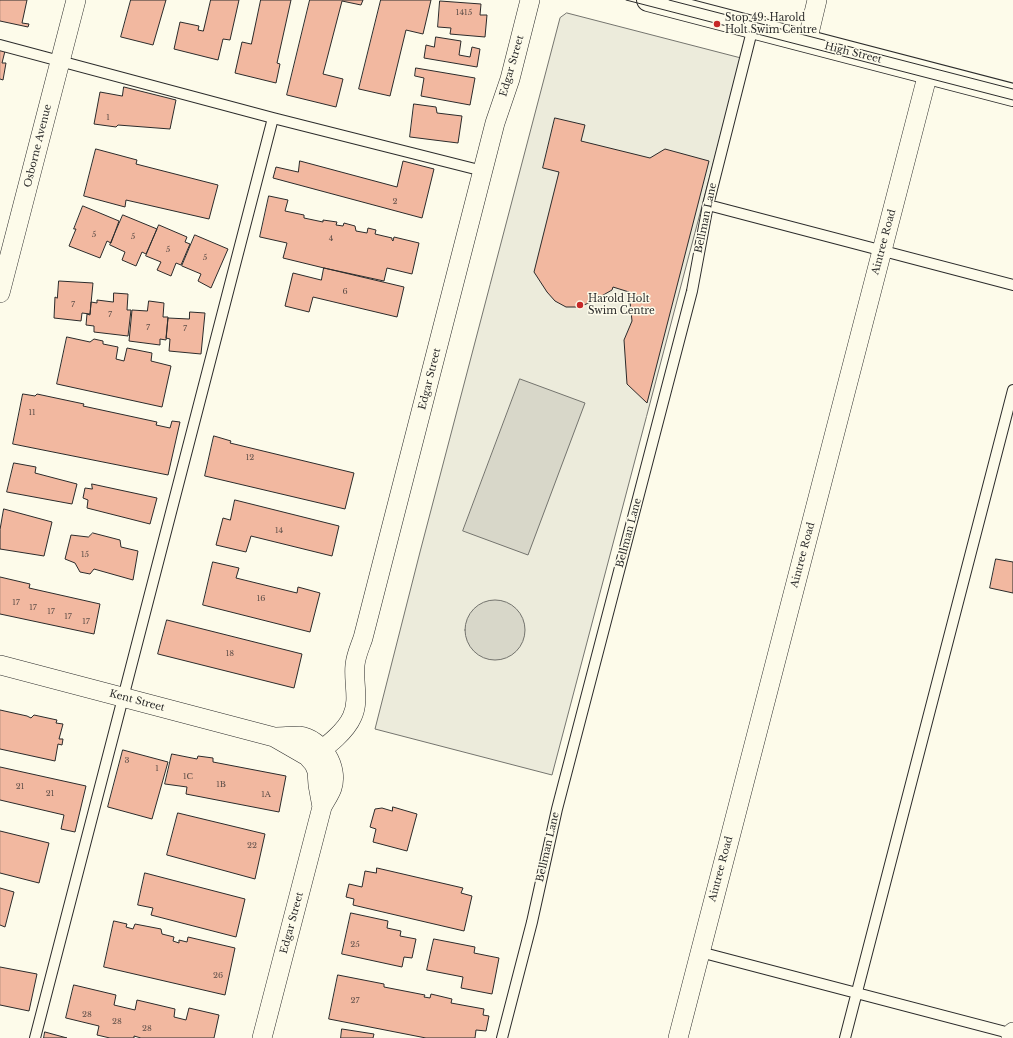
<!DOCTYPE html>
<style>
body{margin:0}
canvas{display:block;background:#fdfbea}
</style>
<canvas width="1013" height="1038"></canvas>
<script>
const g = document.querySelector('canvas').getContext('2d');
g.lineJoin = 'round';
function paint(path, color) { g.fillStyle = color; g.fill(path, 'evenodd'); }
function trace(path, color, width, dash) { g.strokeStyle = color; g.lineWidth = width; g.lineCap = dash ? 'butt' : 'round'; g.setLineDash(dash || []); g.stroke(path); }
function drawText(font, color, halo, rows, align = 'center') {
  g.font = font + ' "Libre Baskerville",serif'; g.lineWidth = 3; g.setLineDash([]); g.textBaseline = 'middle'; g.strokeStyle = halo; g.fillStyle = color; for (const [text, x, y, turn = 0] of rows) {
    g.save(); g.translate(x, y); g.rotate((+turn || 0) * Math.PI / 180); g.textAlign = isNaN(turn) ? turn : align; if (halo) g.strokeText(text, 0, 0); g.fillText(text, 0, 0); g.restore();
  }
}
const green = new Path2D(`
 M567 13 741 58 552 775 375 729 420 552 560 18Z`);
paint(green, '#ecebdb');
trace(green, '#74746e', 1);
const water = new Path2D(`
 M520 379 585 403 528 555 463 531Z
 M465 630a30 30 0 1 1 60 0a30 30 0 1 1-60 0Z`);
paint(water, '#d8d7c9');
trace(water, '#74746e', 1);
const building = new Path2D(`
 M0 0H27L22 23 29 24 28 27 0 21Z
 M131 0H166L153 45 121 37Z
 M211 0H239L230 40 223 39 218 60 174 49 180 22 199 26 198 30 203 31Z
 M261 0H291L277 63 280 64 276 83 235 73 242 42 251 44Z
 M310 0H363L361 5 342 1 323 74 343 79 336 107 287 95Z
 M381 0H431L423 34 406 30 390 96 359 89Z
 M440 1 481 4 480 15H487L485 37 450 34 451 28 438 27Z
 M436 37 461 41 459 55 470 57 472 47 480 49 477 67 424 58 426 45 434 47Z
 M0 50 5 51 2 63H6L3 80 0 79Z
 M416 68 475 78 470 105 421 96 424 78 415 76Z
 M124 87 176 100 170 129 118 125 116 127 94 124 100 92 122 96Z
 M414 104 436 107 437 113 462 116 458 143 410 137Z
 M555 118 585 125 581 141 650 158 665 149 709 161 647 403 627 384 624 340 632 321 629 292 613 287 612 290 591 302 579 307H566L555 301 547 292 534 272 559 172 543 168Z
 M96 149 137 160 136 164 218 185 209 219 126 200 125 207 84 196Z
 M300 161 397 187 403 161 434 169 422 218 273 178 276 167 298 172Z
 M269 196 288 200 285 211 304 215V218L323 222V220L337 222 336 225 343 226 344 223 355 226 356 231 367 233 368 228 376 230 375 234 392 238V240L393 241 394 237 419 243 412 274 387 268 384 281 324 268 283 258 287 243 260 237Z
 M83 206 119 221 111 243 107 241 100 258 69 246 76 229H74Z
 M123 215 157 229 146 254 142 252 136 266 122 260 125 252 110 245Z
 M159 225 187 237 185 242 190 244 181 265 176 263 171 276 157 270 161 262 146 256Z
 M195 235 228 249 211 288 198 281 201 274 182 266Z
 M324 268 404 287 397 317 313 297 309 312 285 306 293 273 321 280Z
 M59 281 93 283 90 314 82 313 81 321 54 318 55 297 57 298Z
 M114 293 128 294 127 310H131L128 336 94 332V326L86 325 87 314 90 315 91 302 97 303V300L113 302Z
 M149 301 164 303 163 317H168L166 340 160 339V345L129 341 132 310 147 311Z
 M190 312 205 313 201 354 169 351 170 339 166 338 168 318 189 319Z
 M67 337 90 342 94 339 103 341V344L118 347 116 359 124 361 127 348 152 353 151 361 171 366 162 407 57 384Z
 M23 394 35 396 37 394 84 404 83 406 157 422 156 425 170 428 172 421 180 422 168 475 13 444Z
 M214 436 231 441 230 443 354 473 345 509 205 476Z
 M14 463 36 467 35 473 77 484 72 504 7 492Z
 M92 484 157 498 150 524 87 508 88 500 83 498 85 488 92 489Z
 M235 500 339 526 332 556 251 536 246 552 216 545 223 518 230 520Z
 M4 509 52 522 44 556 0 549V530Z
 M93 533 120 540 121 547 138 551 133 580 94 569 90 574 80 572 75 563 65 559 71 535 88 537Z
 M996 559 1013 562V593L990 588Z
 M213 562 239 568 236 578 297 593 298 587 320 593 310 632 203 605Z
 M0 577 30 584 29 588 100 604 94 634 0 614Z
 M167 620 302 654 294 688 158 654Z
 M0 710 27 716 31 718 34 715 57 720 56 723 63 724 59 739H63L62 745 58 744 55 761 0 749Z
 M123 750 168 762 152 819 108 807Z
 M172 754 197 759 198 756 213 758V762L286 776 279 812 186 794 187 787 165 784Z
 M0 767 86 786 75 832 61 829 64 815 0 800Z
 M393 807 417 814 407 851 373 842 376 829 370 827 375 809 382 808 392 811Z
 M178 813 265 834 255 879 167 855Z
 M0 831 49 843 39 883 0 873Z
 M377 868 463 888 461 893 472 896 464 931 353 905 354 899 346 897 349 884 362 887 365 871 376 873Z
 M145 873 245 899 236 937 151 915 153 908 138 905Z
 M0 888 14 892 5 927 0 925Z
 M351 913 388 921 387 928 401 931 400 936 416 939 412 958 404 957 402 967 342 954Z
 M114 921 127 924 126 927 133 929 135 924 161 929 162 934 174 937 173 941 179 943V940L187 942 188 937 235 948 225 995 104 967Z
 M434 939 475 947 474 953 499 958 492 994 461 988 463 977 427 970Z
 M0 967 37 974 29 1011 0 1005Z
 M338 975 384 984V987L425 995 424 997 430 998 431 994 452 999 451 1003 484 1009 483 1015 489 1016 486 1031 476 1030 475 1038H426L329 1019Z
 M74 985 116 995 114 1005 135 1010 137 1000 175 1009 174 1017 186 1020 189 1008 219 1015 214 1038H141L134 1036V1038H110L97 1035 99 1026 66 1018Z
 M342 1029 374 1034 373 1038H341Z
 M45 1032 67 1038H44Z`);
paint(building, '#f2b8a0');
trace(building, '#2b2b2b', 1);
const service = new Path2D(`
 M0 45 273 118 483 171
 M708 205 1013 285
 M700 952 1013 1034
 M35 1038 273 118
 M502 1038 532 922 557 809 692 291 708 205 753 27
 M845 1038 1013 390`);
const minor = new Path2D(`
 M807 42 817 0
 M0 293 76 0
 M0 665 274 737 307 756 314 764 317 771 318 785 322 807
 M310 759C324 748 345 733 352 717 360 700 353 683 355 665 356 655 360 647 363 638L495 123 510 79 530 0
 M262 1038 322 807C325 801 330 794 332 788 339 767 322 739 299 736 291 736 282 737 274 737
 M678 1038 928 73
 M1011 1038 1013 1032`);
const primary = new Path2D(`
 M648 0 1013 95`);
trace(service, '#2b2b2b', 12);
trace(minor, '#2b2b2b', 20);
trace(primary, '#2b2b2b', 24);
trace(service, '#fdfbea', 10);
trace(minor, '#fdfbea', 19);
trace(primary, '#fdfbea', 22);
trace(new Path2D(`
 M626 0 1013 100
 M669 0 1013 89`), '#2b2b2b', 1);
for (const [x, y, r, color] of [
 [717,24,4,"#c62828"],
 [580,305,4,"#c62828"]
]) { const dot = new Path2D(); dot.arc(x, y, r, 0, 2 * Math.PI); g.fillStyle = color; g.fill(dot); trace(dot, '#fdfbea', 1.5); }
drawText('8px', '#5d4e48', null, [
 ["1415",464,13],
 ["1",108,118],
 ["2",395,202],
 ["5",94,235],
 ["5",133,237],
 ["4",331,239],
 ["5",168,250],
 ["5",205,258],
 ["6",345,292],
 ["7",73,305],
 ["7",110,315],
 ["7",148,328],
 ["7",185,329],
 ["11",32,413],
 ["12",250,458],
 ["14",279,531],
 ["15",85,555],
 ["16",261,599],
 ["17",16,603],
 ["17",33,608],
 ["17",51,612],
 ["17",68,617],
 ["17",86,622],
 ["18",230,654],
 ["3",127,761],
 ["1",157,769],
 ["1C",188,777],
 ["1B",221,785],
 ["21",20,787],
 ["21",50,794],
 ["1A",266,795],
 ["22",252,846],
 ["25",355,945],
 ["26",218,976],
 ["27",355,1001],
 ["28",87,1015],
 ["28",117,1022],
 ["28",147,1029]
]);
drawText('10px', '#2b2b2b', '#fdfbea', [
 ["Stop 49: Harold",725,18],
 ["Holt Swim Centre",725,30],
 ["Harold Holt",588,299],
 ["Swim Centre",588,311]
], 'left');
drawText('10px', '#2b2b2b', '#fdfbea', [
 ["High Street",853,53,14],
 ["Edgar Street",512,66,-74],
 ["Osborne Avenue",38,146,-76],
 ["Bellman Lane",706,218,-78],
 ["Aintree Road",884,242,-75],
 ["Edgar Street",430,379,-76],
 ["Bellman Lane",629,533,-75],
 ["Aintree Road",803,555,-75],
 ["Kent Street",137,701,15],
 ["Bellman Lane",548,847,-77],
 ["Aintree Road",721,869,-75],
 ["Edgar Street",292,923,-75]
]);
</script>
